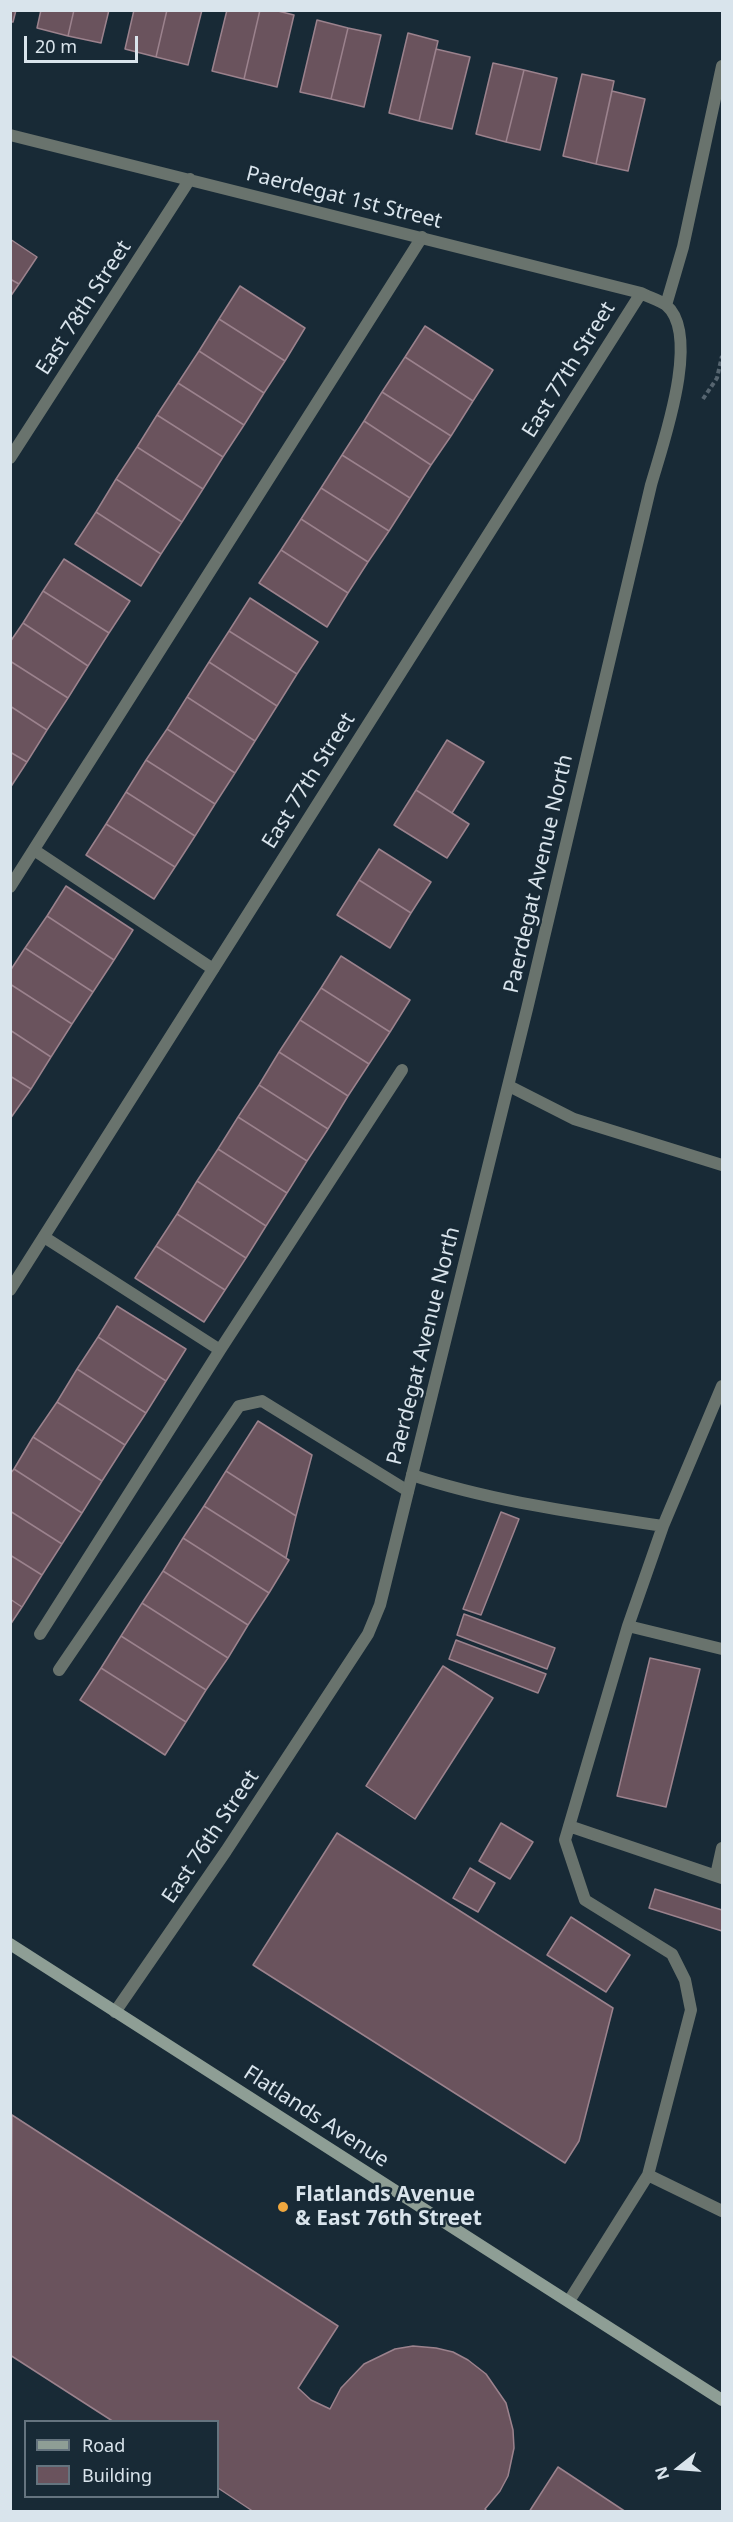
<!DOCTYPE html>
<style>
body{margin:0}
#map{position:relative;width:733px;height:2522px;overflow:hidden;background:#182a36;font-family:"Noto Sans",sans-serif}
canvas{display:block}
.frame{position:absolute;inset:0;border:12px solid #d9e4ec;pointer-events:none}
.legend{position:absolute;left:24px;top:2420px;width:195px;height:78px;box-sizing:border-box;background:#182a36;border:2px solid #65747f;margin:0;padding:8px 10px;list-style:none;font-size:18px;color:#d9e4ec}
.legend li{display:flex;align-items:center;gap:12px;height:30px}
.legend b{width:30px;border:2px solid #65747f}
.north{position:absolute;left:649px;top:2438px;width:60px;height:60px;-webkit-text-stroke:4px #182a36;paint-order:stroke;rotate:253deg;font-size:16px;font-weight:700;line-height:24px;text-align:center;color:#d9e4ec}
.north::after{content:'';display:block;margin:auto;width:21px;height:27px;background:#d9e4ec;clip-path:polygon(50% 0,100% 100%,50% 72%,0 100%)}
.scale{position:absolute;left:24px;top:36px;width:114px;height:27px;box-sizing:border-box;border:3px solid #d9e4ec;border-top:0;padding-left:8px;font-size:18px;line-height:21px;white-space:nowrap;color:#d9e4ec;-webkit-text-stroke:4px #182a36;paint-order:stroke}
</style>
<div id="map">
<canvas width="733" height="2522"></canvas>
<div class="frame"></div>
<ul class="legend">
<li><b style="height:8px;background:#8e9e95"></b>Road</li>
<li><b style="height:16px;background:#6a535d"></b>Building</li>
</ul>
<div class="north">N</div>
<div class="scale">20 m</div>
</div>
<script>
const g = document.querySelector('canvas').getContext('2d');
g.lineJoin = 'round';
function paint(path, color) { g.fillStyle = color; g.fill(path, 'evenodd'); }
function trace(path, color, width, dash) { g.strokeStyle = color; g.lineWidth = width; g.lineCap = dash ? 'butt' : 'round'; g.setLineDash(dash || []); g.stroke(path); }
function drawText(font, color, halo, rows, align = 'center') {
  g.font = font + ' "Noto Sans",sans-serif'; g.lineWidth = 5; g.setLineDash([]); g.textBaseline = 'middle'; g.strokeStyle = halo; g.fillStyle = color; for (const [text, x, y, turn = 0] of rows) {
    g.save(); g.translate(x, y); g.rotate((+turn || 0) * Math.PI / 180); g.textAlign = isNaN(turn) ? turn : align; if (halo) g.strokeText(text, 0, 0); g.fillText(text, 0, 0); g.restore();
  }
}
const building = new Path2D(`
 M10 10H16L13 22H10Z
 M41 10H74L68 36 37 28Z
 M74 10H109L101 43 68 36Z
 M134 10H167L156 57 125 49Z
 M167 10H202L188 65 156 57Z
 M227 10H260L244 79 212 71Z
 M260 10H274L294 15 277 87 244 79Z
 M317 20 348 28 331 99 300 92Z
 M348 28 381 35 364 107 331 99Z
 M408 33 438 41 419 121 389 113Z
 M436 49 470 57 452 129 419 121Z
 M493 63 524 70 506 142 476 134Z
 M524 70 557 78 540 150 506 142Z
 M582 74 614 81 596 164 563 156Z
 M612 91 645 99 628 171 596 164Z
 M10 239 37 257 19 284 10 279Z
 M10 279 19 284 10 297Z
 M240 286 305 328 285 361 219 319Z
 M219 319 285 361 264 393 199 351Z
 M425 326 493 370 473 401 405 357Z
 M199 351 264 393 244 425 178 383Z
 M405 357 473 401 451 436 382 392Z
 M178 383 244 425 223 457 157 415Z
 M382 392 451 436 431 465 364 421Z
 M157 415 223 457 203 489 137 447Z
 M364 421 431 465 410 498 342 455Z
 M137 447 203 489 182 522 116 479Z
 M342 455 410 498 389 531 321 488Z
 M116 479 182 522 161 554 96 512Z
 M321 488 389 531 368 562 301 519Z
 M96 512 161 554 141 586 75 544Z
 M301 519 368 562 348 593 281 550Z
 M281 550 348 593 327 627 259 583Z
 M64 559 130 601 109 633 43 591Z
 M43 591 109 633 88 666 23 623Z
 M250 598 318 642 297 674 229 631Z
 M23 623 88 666 68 698 10 661V642Z
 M229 631 297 674 277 706 209 662Z
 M10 661 68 698 47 730 10 706Z
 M209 662 277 706 255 741 187 697Z
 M187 697 255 741 235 773 167 729Z
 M10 706 47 730 27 762 10 752Z
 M167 729 235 773 215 804 146 760Z
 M447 740 484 762 452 813 416 790Z
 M10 752 27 762 10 788Z
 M146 760 215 804 195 836 126 792Z
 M416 790 469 824 447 858 394 825Z
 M126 792 195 836 175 867 106 824Z
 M106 824 175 867 154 899 86 855Z
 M379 849 431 882 411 913 359 880Z
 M359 880 411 913 390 948 337 915Z
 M66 886 133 930 114 960 47 916Z
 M47 916 114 960 93 992 25 948Z
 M25 948 93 992 72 1024 10 984V971Z
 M341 956 410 1000 390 1032 321 988Z
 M10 984 72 1024 51 1057 10 1030Z
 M321 988 390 1032 369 1064 300 1020Z
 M300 1020 369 1064 348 1096 279 1052Z
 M10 1030 51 1057 31 1089 10 1076Z
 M279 1052 348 1096 328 1129 259 1085Z
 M10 1076 31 1089 10 1119Z
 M259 1085 328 1129 307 1161 238 1117Z
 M238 1117 307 1161 287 1193 218 1149Z
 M218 1149 287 1193 266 1226 197 1181Z
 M197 1181 266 1226 246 1258 177 1214Z
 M177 1214 246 1258 225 1290 156 1246Z
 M156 1246 225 1290 204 1322 135 1278Z
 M117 1306 186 1349 166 1381 98 1337Z
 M98 1337 166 1381 146 1413 77 1369Z
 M77 1369 146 1413 125 1445 57 1402Z
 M57 1402 125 1445 102 1481 33 1437Z
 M258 1421 312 1455 296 1516 226 1471Z
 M33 1437 102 1481 82 1513 14 1469Z
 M14 1469 82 1513 62 1544 10 1511V1474Z
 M226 1471 296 1516 286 1558 204 1506Z
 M204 1506 289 1560 269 1593 183 1538Z
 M10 1511 62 1544 42 1575 10 1555Z
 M501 1512 519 1519 481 1615 463 1609Z
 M183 1538 269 1593 248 1625 163 1571Z
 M10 1555 42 1575 22 1607 10 1599Z
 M163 1571 248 1625 228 1658 142 1603Z
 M10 1599 22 1607 10 1625Z
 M142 1603 228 1658 206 1690 121 1636Z
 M464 1614 555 1648 547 1669 457 1635Z
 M121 1636 206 1690 186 1722 101 1668Z
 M456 1640 546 1674 538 1693 449 1659Z
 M650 1658 700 1669 666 1807 617 1796Z
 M443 1666 493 1698 415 1819 366 1786Z
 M101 1668 186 1722 165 1755 80 1700Z
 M501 1823 533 1842 510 1879 479 1861Z
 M337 1833 613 2008 579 2141 565 2163 253 1965Z
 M470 1868 495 1883 478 1912 453 1898Z
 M655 1889 722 1910V1931L649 1908Z
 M571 1917 630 1955 606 1992 547 1955Z
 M12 2115 338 2326 298 2388 311 2400 330 2409 341 2388 364 2364 395 2349 413 2346 436 2348 453 2352 468 2360 486 2374 506 2403 513 2430 514 2448 508 2476 500 2491 485 2509 488 2512H254L218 2488V2422H114L10 2355Z
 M558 2467 626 2512H529Z`);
paint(building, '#6a535d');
trace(building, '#9b828d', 1.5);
trace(new Path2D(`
 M703 399 717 378 722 356`), '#566570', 4, [4.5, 3]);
trace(new Path2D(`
 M34 850 213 969
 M10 887 422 237
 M509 1086 574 1119 722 1165
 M220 1350 402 1070
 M412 1475C493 1502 579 1513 663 1526
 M628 1626 722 1649
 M40 1634 220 1350 44 1237
 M59 1670 239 1406 262 1401 408 1491
 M569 1826 722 1878
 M716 1875 722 1848
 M648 2175 722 2211
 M569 2301 648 2175 691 2010 685 1980 672 1954 585 1900 565 1840 628 1626 663 1526 722 1386`), '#69736d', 12);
trace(new Path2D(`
 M10 135 641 293C648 297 660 300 666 305 702 335 662 446 651 485L527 1009 380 1605 368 1634 226 1851 115 2012
 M666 305 683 247 722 66
 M10 458 190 179
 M10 1290 641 293`), '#69736d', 12);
trace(new Path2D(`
 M10 1944 722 2400`), '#8e9e95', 12);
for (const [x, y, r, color] of [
 [283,2207,6,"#efa73e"]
]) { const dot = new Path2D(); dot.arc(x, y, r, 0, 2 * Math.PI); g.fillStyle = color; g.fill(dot); trace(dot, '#182a36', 2); }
drawText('21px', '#d9e4ec', '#182a36', [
 ["Paerdegat 1st Street",344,198,14],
 ["East 78th Street",84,308,-57],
 ["East 77th Street",569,370,-58],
 ["East 77th Street",309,781,-58],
 ["Paerdegat Avenue North",539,874,-77],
 ["Paerdegat Avenue North",424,1346,-76],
 ["East 76th Street",211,1837,-56],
 ["Flatlands Avenue",316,2117,33]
]);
drawText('bold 21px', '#d9e4ec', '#182a36', [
 ["Flatlands Avenue",295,2195],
 ["& East 76th Street",295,2219]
], 'left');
</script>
